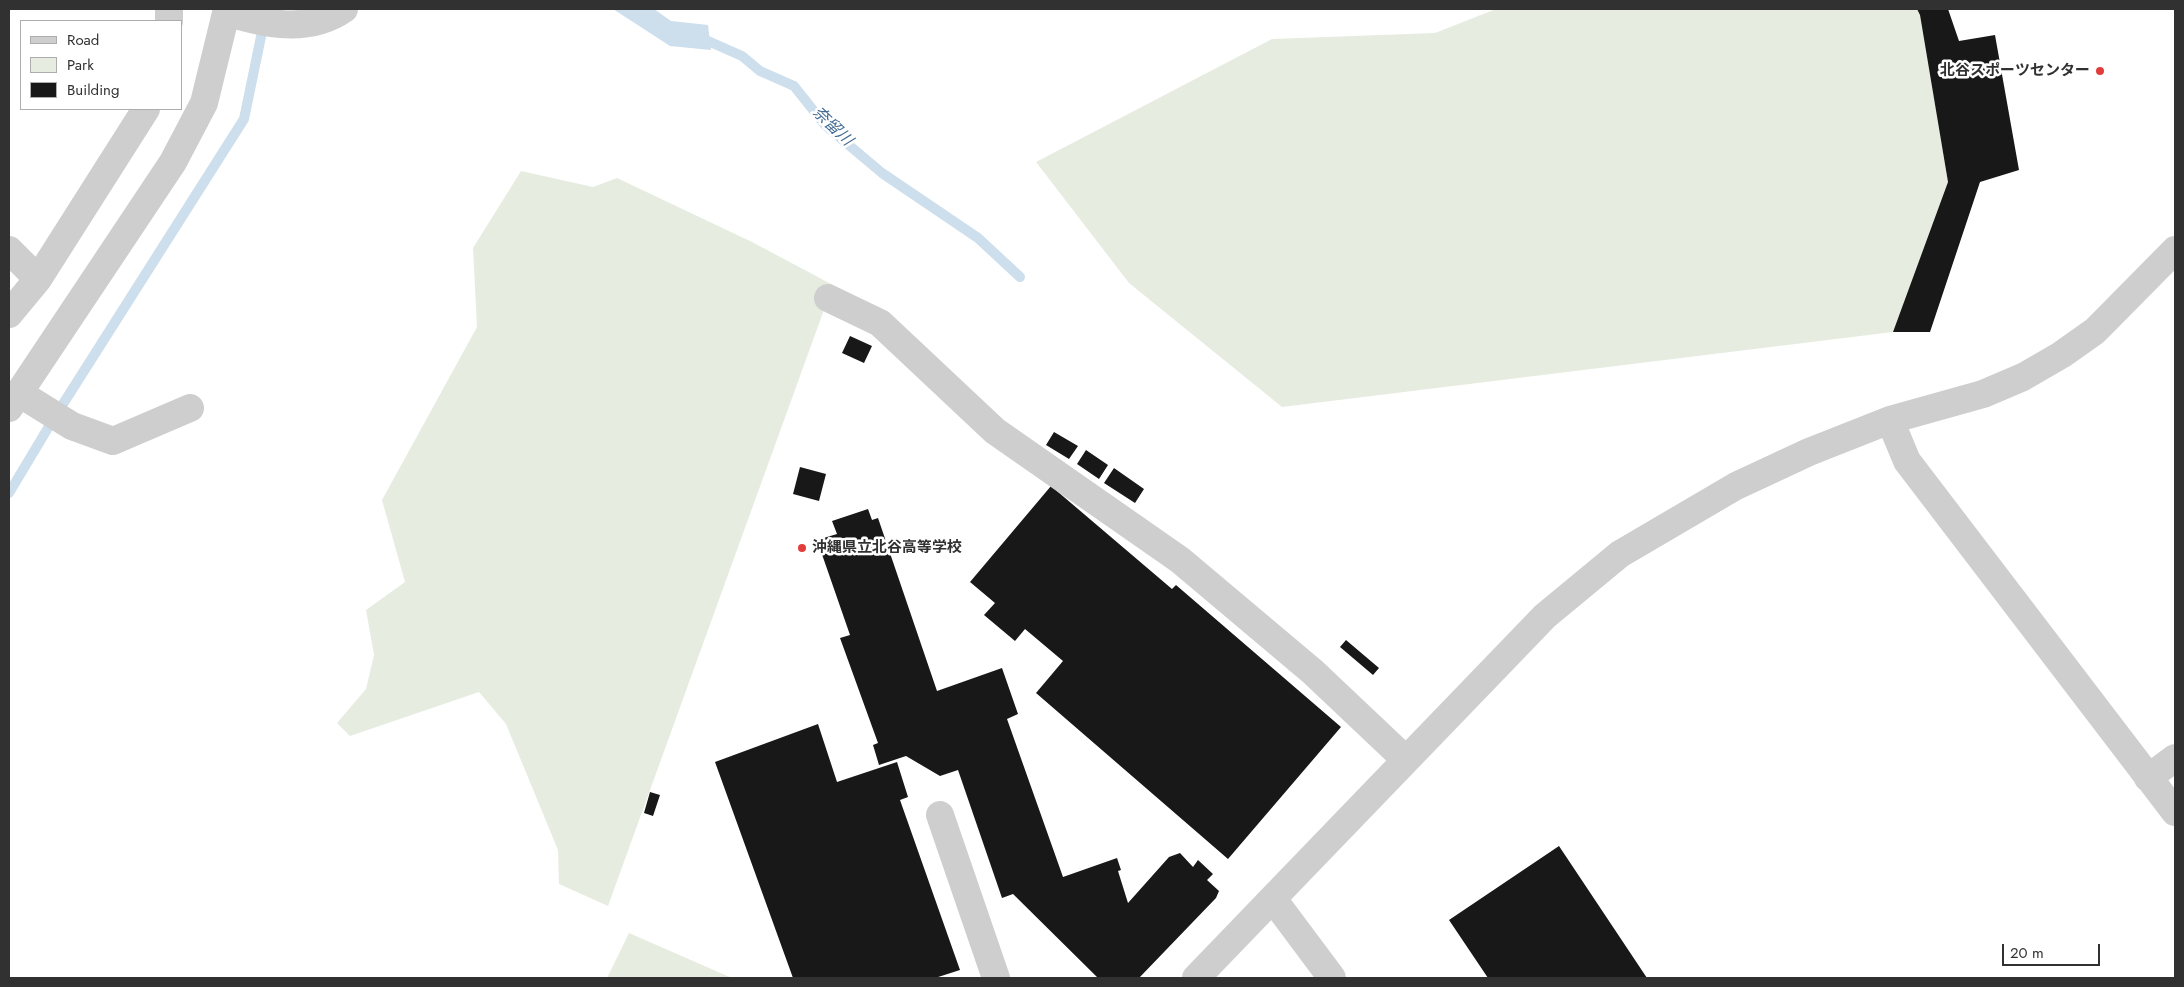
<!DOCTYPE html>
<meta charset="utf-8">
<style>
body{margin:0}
#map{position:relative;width:2184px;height:987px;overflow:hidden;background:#fff;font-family:Jost,sans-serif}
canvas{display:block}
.frame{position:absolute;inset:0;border:10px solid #313131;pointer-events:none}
.legend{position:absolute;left:20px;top:20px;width:162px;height:90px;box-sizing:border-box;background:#fff;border:1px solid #adadad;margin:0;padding:6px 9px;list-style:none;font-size:15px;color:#313131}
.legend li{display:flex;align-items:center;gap:10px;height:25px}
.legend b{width:25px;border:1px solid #adadad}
.scale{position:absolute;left:2002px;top:944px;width:98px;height:22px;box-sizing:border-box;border:2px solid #313131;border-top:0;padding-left:6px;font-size:15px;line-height:18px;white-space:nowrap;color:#313131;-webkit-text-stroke:4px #fff;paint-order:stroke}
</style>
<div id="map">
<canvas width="2184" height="987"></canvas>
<div class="frame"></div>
<ul class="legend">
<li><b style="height:6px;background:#cecece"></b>Road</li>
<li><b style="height:14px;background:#e6ede0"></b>Park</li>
<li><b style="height:14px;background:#181818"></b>Building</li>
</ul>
<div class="scale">20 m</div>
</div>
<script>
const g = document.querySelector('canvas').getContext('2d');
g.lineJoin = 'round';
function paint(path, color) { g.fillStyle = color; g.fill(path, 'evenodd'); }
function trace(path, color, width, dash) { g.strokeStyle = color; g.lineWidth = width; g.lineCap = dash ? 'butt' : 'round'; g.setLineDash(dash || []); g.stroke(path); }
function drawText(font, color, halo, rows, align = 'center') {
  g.font = font + ' Jost,"Noto Sans JP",sans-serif'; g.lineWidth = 5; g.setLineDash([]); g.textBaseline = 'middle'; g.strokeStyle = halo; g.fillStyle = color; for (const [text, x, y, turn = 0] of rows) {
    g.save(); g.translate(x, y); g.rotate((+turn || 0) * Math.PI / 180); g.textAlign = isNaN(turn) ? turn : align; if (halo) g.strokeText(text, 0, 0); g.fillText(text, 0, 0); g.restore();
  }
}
paint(new Path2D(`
 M1496 9H1917L1920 15 1948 182 1893 332 1282 407 1129 283 1036 162 1272 39 1435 33Z
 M521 171 593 187 617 178 752 242 833 285 608 906 559 884 558 850 506 724 479 692 350 736 337 723 366 689 374 655 366 610 405 582 382 500 477 327 473 248Z
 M629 933 732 978H607Z`), '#e6ede0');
paint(new Path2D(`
 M613 9H654L671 21 708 25 711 50 670 46Z`), '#cddeec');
trace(new Path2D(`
 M697 39 708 41 742 56 760 71 794 86 825 125 882 173 978 238 1020 277
 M63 404 244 119 264 22
 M9 493 48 428`), '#cddeec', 10);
paint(new Path2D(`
 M1917 9H1948L1959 41 1995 35 2019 170 1980 182 1930 332H1893L1948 182 1920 15Z
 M850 336 872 346 864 363 842 353Z
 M1054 432 1078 446 1069 459 1046 445Z
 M1086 450 1108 465 1099 479 1077 464Z
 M800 467 826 474 819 501 793 494Z
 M1114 468 1144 489 1135 503 1104 483Z
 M1051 486 1172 589 1176 585 1341 727 1228 859 1036 693 1063 661 1025 629 1015 641 984 615 995 603 970 582Z
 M868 509 872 520 878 518 937 691 1002 668 1018 714 1007 719 1063 877 1117 858 1121 870 1118 871 1128 903 1169 857 1180 853 1193 867 1198 860 1213 874 1207 880 1219 891 1216 898 1139 978H1098L1013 894 1002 898 958 770 940 776 906 756 879 765 873 745 878 743 840 638 850 635 817 540 837 534 832 521Z
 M1346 640 1379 668 1373 675 1340 647Z
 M818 724 837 782 897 762 908 797 900 800 960 970 935 978H793L715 762Z
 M650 792 660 795 653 816 644 813Z
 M1559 846 1647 978H1488L1449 920Z`), '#181818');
trace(new Path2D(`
 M169 9V21
 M226 12C265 24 308 34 344 9
 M9 250 38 279
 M828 298 880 323 995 431 1180 560 1313 672 1406 760
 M9 314 38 279 146 109
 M19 393 72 426 113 441 190 408
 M9 408 173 162 204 103 227 9
 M1890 420 1907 461 2175 812
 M2148 778 2175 758
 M940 815 996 978
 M1273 899 1332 978
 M1196 978 1545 616 1620 554 1736 486 1809 452 1890 420 1983 394 2023 377 2061 355 2095 331 2175 250`), '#cecece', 28);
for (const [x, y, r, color] of [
 [2100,71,5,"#e03d3b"],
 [802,548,5,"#e03d3b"]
]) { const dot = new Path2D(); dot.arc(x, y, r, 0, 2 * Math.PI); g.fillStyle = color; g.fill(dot); trace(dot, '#fff', 2); }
drawText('bold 15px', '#313131', '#fff', [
 ["北谷スポーツセンター",2090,71],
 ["沖縄県立北谷高等学校",812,548,"left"]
], 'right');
drawText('italic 16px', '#416b92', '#fff', [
 ["奈留川",832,127,44]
]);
</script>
